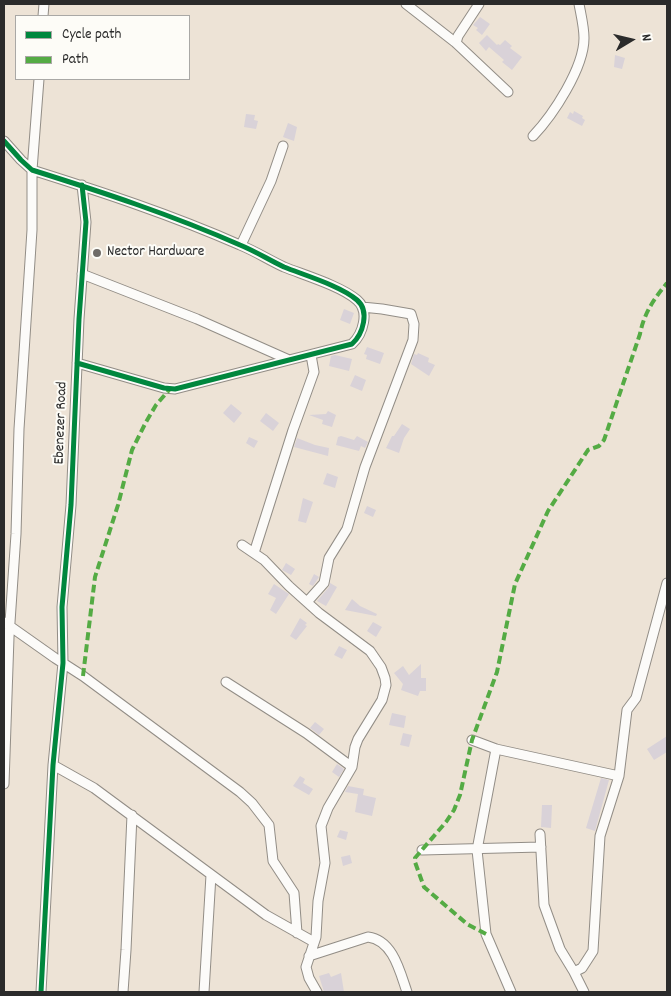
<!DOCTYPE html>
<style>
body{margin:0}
#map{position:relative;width:671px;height:996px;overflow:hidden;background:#ede3d6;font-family:Dekko,sans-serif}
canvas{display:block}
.frame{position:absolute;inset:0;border:5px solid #2b2b2b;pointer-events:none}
.legend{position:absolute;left:15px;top:15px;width:175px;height:65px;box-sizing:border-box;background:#fdfcf7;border:1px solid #a9a8a5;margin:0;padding:6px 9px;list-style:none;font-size:15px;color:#2b2b2b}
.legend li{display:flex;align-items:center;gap:10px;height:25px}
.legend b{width:25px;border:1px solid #a9a8a5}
.north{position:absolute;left:606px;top:15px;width:50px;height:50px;-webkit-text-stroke:4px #fdfcf7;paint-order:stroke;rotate:81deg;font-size:14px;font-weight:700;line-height:20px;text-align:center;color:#2b2b2b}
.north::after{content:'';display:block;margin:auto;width:18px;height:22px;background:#2b2b2b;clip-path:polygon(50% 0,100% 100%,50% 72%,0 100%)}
</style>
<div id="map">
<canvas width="671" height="996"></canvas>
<div class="frame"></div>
<ul class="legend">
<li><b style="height:6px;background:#00873e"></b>Cycle path</li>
<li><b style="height:6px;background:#54ab44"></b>Path</li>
</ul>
<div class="north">N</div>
</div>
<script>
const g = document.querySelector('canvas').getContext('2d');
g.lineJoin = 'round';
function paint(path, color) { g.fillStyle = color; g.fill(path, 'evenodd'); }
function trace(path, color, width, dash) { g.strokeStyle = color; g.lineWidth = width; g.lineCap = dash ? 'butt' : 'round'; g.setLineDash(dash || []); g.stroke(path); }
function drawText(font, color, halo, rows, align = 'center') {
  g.font = font + ' Dekko,sans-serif'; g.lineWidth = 4; g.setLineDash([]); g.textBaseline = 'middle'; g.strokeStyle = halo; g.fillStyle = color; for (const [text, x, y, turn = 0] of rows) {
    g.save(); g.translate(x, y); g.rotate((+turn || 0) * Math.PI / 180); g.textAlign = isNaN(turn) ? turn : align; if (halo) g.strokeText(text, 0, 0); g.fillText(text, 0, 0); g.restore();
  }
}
paint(new Path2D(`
 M480 17 490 24 482 35 476 30 478 28 473 25Z
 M487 35 497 45 498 44 500 45 505 40 512 46 510 48 522 57 512 70 502 62 504 60 489 47 486 51 479 43Z
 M615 55 625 58 622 69 614 67Z
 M574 111 583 116 582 118 585 120 582 126 567 118 570 112 573 114Z
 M246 114 255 115 254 120 258 121 256 129 244 127Z
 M288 123 297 127 294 141 283 137Z
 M344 309 354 313 350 324 340 320Z
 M367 347 384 353 380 364 366 359 367 355 364 354Z
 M418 353 429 358 428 362 435 365 429 376 411 364 414 354 417 355Z
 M335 355 352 359 349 371 329 366 331 356Z
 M355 375 366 380 362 391 350 386Z
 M231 404 242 413 234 423 223 413Z
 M328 411 336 415 332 427 322 424 323 420 309 415 326 414Z
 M266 413 279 423 273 431 260 421Z
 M402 424 410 429 404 438 399 453 386 448 392 436H394Z
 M341 436 354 440 357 436 368 442 365 448 361 446 359 451 336 445 338 437Z
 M249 437 258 441 254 448 246 443Z
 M297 438 315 445 329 448 328 456 294 447Z
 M327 473 338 477 335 488 323 484Z
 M303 498 313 502 306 523 298 521Z
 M367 506 376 510 373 517 364 513Z
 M286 563 295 569 291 575 282 570Z
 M314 574 319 577 313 586 309 584Z
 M330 583 337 587 326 606 317 601 329 587Z
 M274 584 289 594 276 614 270 610 276 598 268 594Z
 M352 599 360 606 377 614 376 616 345 610Z
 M300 618 307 623 305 625 307 626 296 640 290 636Z
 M373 622 382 627 376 637 367 631Z
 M339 646 347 650 342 659 334 655Z
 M421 664V678H426V691H420L418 696 401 690 403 684 394 673 403 666 409 675Z
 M392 713 406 716 404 728 389 725Z
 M315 722 324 729 319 735 310 728Z
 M403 733 412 735 409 747 400 745Z
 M667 736V752L654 760 647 749Z
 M337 764 344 769 339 777 332 772Z
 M300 776 305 779 303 783 313 789 309 795 293 786Z
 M601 778 609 780 595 831 586 828Z
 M348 786 364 789 363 795 376 798 372 816 355 812 358 794 345 792Z
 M542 805H552L551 828 541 827Z
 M340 830 348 832 346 840 337 837Z
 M350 855 352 863 343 866 341 857Z
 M329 973 331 977 341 973 344 992H324L319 976Z`), '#d9d2d8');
const minor = new Path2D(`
 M406 4 456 43 508 92
 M43 16 44 4
 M456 43 458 36 479 4
 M533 136C553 115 584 68 584 38 584 27 581 15 579 4
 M4 141 21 160 32 170C102 192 172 215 240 245 255 251 269 260 284 267 304 275 341 286 357 300 370 311 363 334 352 344L175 389 164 388 77 363
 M241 245 271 181 283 146
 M82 274 197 319 287 359
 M242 545 264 560 289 586 319 613 370 651 381 667 385 678 386 685 382 700 358 739 355 747 352 767 328 808 321 826 325 863 318 901 316 937 306 967 309 978 317 992
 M254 553 293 430 314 372 311 355
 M307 602 324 583 329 558 347 529 365 467 413 340 414 324 411 314 382 309 362 307
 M4 622 55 658 83 676 240 792 252 803 269 825 273 861 294 893 297 933
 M226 682 306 733 352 767
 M472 740 496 749 619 776
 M496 749 477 850 486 934 511 992
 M53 765 94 788 266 915 314 942
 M4 784 9 637 16 534 19 429 32 230V170L39 79
 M540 834 544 905 560 949 574 972 584 992
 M422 850 541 847
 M309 956 368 937C393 940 400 972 407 992
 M574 972 582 968 593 951 600 836 619 776 627 710 636 698 667 583
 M41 992 53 765 63 663 62 607 71 505 79 319 86 222 82 185
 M123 992 126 950 132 815
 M204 992 211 875`);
trace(minor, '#928d86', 11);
trace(minor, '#fcfbf9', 9);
trace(new Path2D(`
 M83 676 95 577 118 505 132 450 146 422 156 405 170 389
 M486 934 467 924 424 887 415 862V858L446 822 454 810 460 795 472 740 497 672 515 584 548 511 588 450 599 446 604 440 640 334C644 313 654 299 667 283`), '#54ab44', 4, [8, 4]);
trace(new Path2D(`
 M4 141 21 160 32 170C102 192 172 215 240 245 255 251 269 260 284 267 304 275 341 286 357 300 370 311 363 334 352 344L175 389 164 388 77 363
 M41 992 53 765 63 663 62 607 71 505 79 319 86 222 82 185`), '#00873e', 5);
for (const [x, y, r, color] of [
 [97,253,5,"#6f6b67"]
]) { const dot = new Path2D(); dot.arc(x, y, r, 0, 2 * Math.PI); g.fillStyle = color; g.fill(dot); trace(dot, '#fdfcf7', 2); }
drawText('15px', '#2b2b2b', '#fdfcf7', [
 ["Nector Hardware",107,253]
], 'left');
drawText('15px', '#2b2b2b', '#fdfcf7', [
 ["Ebenezer Road",62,423,-88]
]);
</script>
